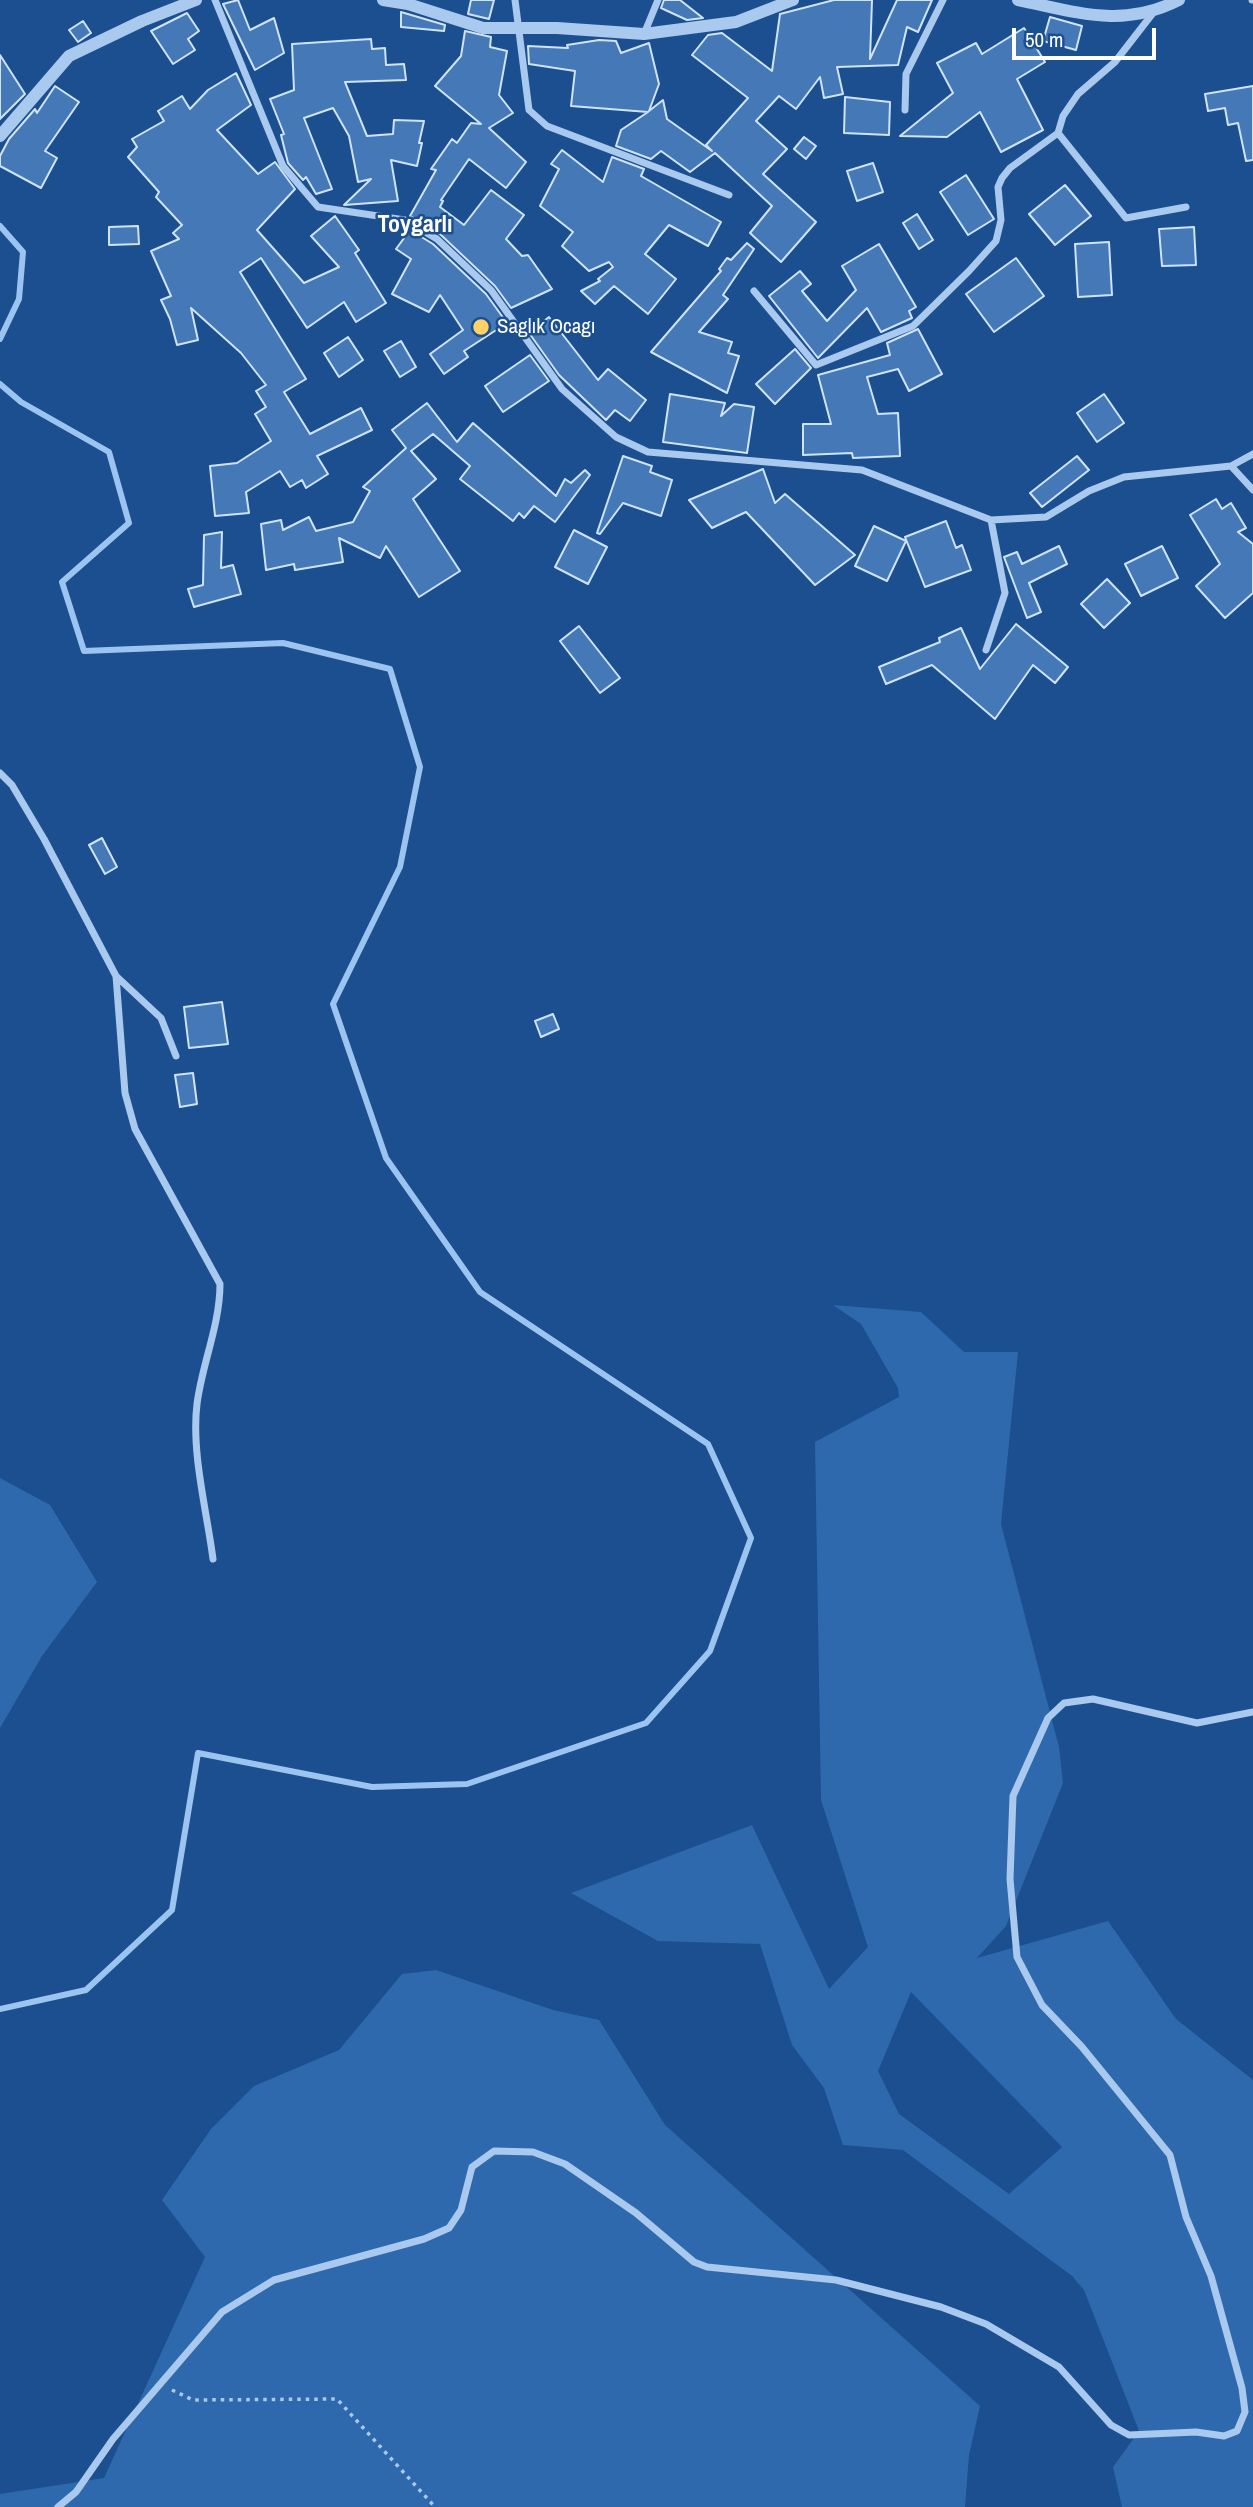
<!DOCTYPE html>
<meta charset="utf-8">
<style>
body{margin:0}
#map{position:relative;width:1253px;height:2507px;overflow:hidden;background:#1b4f8f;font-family:"Archivo Narrow",sans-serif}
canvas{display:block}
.scale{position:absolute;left:1012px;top:28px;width:144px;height:32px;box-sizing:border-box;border:4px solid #fff;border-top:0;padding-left:9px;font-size:21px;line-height:24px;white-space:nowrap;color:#fff;-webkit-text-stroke:5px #1b4f8f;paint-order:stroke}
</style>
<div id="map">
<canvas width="1253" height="2507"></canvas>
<div class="scale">50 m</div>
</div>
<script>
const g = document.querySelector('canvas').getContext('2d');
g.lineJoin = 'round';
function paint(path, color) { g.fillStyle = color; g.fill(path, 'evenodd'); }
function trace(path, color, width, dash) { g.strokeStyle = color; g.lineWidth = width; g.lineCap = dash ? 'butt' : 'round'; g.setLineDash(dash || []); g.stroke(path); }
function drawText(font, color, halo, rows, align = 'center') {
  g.font = font + ' "Archivo Narrow",sans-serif'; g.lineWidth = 5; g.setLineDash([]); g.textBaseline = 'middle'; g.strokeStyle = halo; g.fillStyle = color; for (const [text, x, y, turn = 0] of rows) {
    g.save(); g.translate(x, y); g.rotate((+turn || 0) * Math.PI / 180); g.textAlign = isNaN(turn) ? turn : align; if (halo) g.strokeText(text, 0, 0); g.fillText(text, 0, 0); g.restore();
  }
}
paint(new Path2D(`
 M833 1305 921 1312 964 1352H1018L1001 1524 1059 1747 1063 1783 1006 1926 977 1958 1108 1921 1176 2019 1253 2080V2507H1122L1113 2467 1139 2431 1084 2290 1072 2276 903 2150 843 2145 824 2088 792 2045 760 1944 658 1941 571 1893 752 1825 829 1989 868 1947 821 1800 815 1442 899 1397 898 1388 861 1324ZM911 1992 1062 2147 1009 2194 899 2114 878 2071Z
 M0 1478 50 1505 97 1582 42 1656 0 1728Z
 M436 1970 553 2010 599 2020 665 2125 980 2406 969 2455 965 2507H0V2494L104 2478 205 2257 162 2200 211 2129 254 2086 339 2050 402 1974Z`), '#2e69ad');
trace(new Path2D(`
 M0 226 23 252 19 299 0 339
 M0 384 21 402 109 452 129 523 62 582 84 651 283 643 390 669 420 767 400 867 333 1004 386 1158 480 1292 708 1444 751 1538 710 1651 646 1723 467 1784 372 1787 198 1753 172 1910 86 1990 0 2009`), '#9cc4f0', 6);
const building = new Path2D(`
 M238 0 250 30 274 18 284 53 255 70 223 4Z
 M471 0H494L489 19 468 14Z
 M664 0H680L703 18 687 20 661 8Z
 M834 0H872L870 59 897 0H932L918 32 907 27 898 65 837 67 843 94 824 98 820 77 796 109 779 96 756 121 787 149 763 174 816 222 781 262 750 233 772 206 715 153 690 172 661 151 651 159 616 146 621 130 648 112 571 106 575 71 529 64 528 46 568 48 567 45 599 40 616 41 621 53 649 43 659 84 649 111 663 100 667 119 712 151 706 145 748 98 692 55 708 35 722 33 772 71 780 14Z
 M401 12 445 25 444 31 401 27Z
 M187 13 199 31 188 39 195 50 173 64 151 31Z
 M1050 17 1082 26 1076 50 1043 41Z
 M83 21 91 33 78 42 69 30Z
 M1024 28 1045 62 1017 79 1043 130 1001 152 980 112 947 137 900 136 953 93 937 63 976 43 982 54Z
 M465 31 491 37 490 47 507 51 499 95 513 113 489 128 526 162 506 188 469 159 441 200 443 201 440 207 464 225 491 190 524 215 506 239 522 256 528 255 552 289 511 308 495 286 441 235 410 216 436 170 431 169 452 139 457 143 471 123 481 124 435 86 461 56Z
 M371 39 372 49 385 48 386 65 404 64 406 80 345 82 367 136 393 134 394 120 424 121 419 143H422L417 166 391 160 398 201 344 205 371 179 358 182 349 136 333 108 304 118 332 189 316 194 306 177 303 180 288 163 281 135 284 134 270 99 294 90 292 44Z
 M0 55 25 94 0 119Z
 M236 73 251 105 217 130 258 174 275 162 295 189 257 230 304 283 339 267 311 236 335 216 359 250 355 253 386 303 356 322 344 302 307 328 261 258 240 272 306 379 284 392 310 434 361 408 372 430 317 456 328 474 306 488 302 480 290 487 280 471 246 492 249 513 215 516 210 466 237 463 271 441 255 414 266 407 256 391 266 385 241 353 191 308 198 340 177 345 170 319 161 300 171 296 151 251 179 239 173 233 182 225 156 197 159 192 128 157 137 147 132 139 164 121 158 111 182 96 190 109 208 90Z
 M55 86 79 102 45 151 57 158 41 188 0 166V156L9 139 35 109 37 113Z
 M1253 86V160L1246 161 1238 123 1228 125 1225 108 1208 111 1205 94Z
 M845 97 890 102 889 135 844 133Z
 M804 137 816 146 806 159 794 149Z
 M562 150 603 182 612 157 644 169 641 176 721 222 708 246 669 225 645 254 676 279 648 314 614 286 595 304 581 291 600 281 598 279 613 267 609 262 589 271 562 246 573 232 540 206 559 169 551 164Z
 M873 163 883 192 857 201 847 171Z
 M966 175 994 219 968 235 940 192Z
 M1065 185 1091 216 1055 245 1029 214Z
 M917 214 933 240 919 249 903 223Z
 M138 226 139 244 109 245V227Z
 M1194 227 1196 265 1162 266 1159 229Z
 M410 230 433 244 486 294 507 323 464 351 468 357 444 374 430 354 463 330 440 295 429 312 392 294 411 259 396 249Z
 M1109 242 1112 295 1078 297 1075 244Z
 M747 243 754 249 723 295 728 299 699 332 732 342 728 353 739 356 727 393 651 352 721 271 719 269 727 258 731 260Z
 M879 244 916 307 909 311 912 318 881 332 867 308 818 358 769 296 800 271 811 284 802 291 827 321 856 290 842 266Z
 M1016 258 1044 296 994 332 966 294Z
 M549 317 598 380 608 369 646 400 630 421 615 410 606 420 559 375 529 333Z
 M918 329 942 374 909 391 898 369 867 377 878 414 898 413 900 456 853 458 852 453 803 455V424H831L818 375 890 355 887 343Z
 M348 337 363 360 339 377 324 353Z
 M401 341 416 367 400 377 384 351Z
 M795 349 811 368 775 404 756 384Z
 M530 355 549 381 503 412 485 386Z
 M670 394 725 403 721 416 734 404 754 407 747 453 663 442Z
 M1104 394 1124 423 1097 442 1077 413Z
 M427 403 457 442 473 423 556 496 565 479 571 483 585 470 590 475 555 522 534 506 524 518 519 513 513 521 460 479 470 466 433 434 411 451 436 479 413 499 460 571 419 597 386 546 380 558 339 538 343 562 295 570 294 564 266 570 261 524 281 520 283 530 309 517 316 531 353 522 370 491 363 487 406 448 392 430Z
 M623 456 652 466 650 472 672 480 661 516 623 503 600 534 597 533Z
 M1077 456 1089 470 1042 507 1030 493Z
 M763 469 775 503 785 494 855 555 815 585 746 512 712 528 689 500Z
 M1216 499 1222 509 1231 503 1246 528 1238 532 1253 544V593L1225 618 1196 586 1220 564 1190 515Z
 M946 521 956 548 962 545 971 570 925 587 905 537Z
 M874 526 906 541 887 581 855 566Z
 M574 530 607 547 588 584 555 567Z
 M222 532 221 568 233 565 241 594 194 607 188 589 203 585 204 535Z
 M1059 546 1067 564 1029 583 1041 612 1027 618 1004 557 1017 552 1022 564Z
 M1162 546 1178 578 1141 596 1125 564Z
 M1107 579 1130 603 1104 628 1081 604Z
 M1016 624 1068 667 1055 683 1033 665 995 719 932 665 886 684 879 667 940 642 939 638 961 628 980 669Z
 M579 626 620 678 600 693 560 641Z
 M102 838 117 867 105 874 89 845Z
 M222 1002 228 1044 189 1048 184 1007Z
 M553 1014 559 1029 541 1037 535 1021Z
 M193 1073 197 1104 180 1107 175 1075Z`);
paint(building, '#4478b7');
trace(building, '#cfe3fa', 2);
trace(new Path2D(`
 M172 2390 193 2400 337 2399 435 2507`), '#a9c9ee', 3.5, [3.5, 5]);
trace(new Path2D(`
 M215 0 283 166 318 207 405 220 437 239 491 290 562 389 616 437 648 452 862 470 991 520 1046 517 1089 491 1124 477 1231 466 1253 454
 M515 0 529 110 547 126 729 195
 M1252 0H1253
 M644 34 658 0
 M905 110 906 74 943 0
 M1058 133 1126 218 1186 207
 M754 291 816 365 913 326 969 271 996 241 1001 220 998 187 1002 178 1010 168 1058 133 1063 116 1078 94 1115 62 1153 13
 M1231 466 1253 490
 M986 650 1005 593 991 520
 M0 773 12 785 44 839 116 976 125 1093 135 1129 220 1284C220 1325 202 1364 197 1404 191 1452 207 1512 213 1559
 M116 976 161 1018 176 1056
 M58 2507 76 2492 113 2439 222 2312 274 2280 424 2239 449 2228 461 2210 472 2167 494 2151 533 2152 565 2164 636 2213 694 2262 707 2267 836 2280 941 2307 986 2324 1059 2367 1111 2425 1129 2435 1196 2432 1224 2436 1237 2431 1245 2412 1242 2388 1211 2276 1186 2217 1170 2155 1082 2047 1042 2005 1017 1957 1010 1879 1013 1796 1048 1718 1064 1703 1093 1699 1197 1723 1253 1712`), '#a9c9ee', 7);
trace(new Path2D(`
 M383 0 408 4 483 28H557L644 34 736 22 793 0
 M1018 0C1077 12 1122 29 1179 0
 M0 136 69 56 142 21 196 0`), '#a9c9ee', 12);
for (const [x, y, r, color] of [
 [481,327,9,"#ffd166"]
]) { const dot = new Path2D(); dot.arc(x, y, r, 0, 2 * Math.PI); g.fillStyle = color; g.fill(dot); trace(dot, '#1b4f8f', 2.5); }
drawText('21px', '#fff', '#1b4f8f', [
 ["Saglık Ocagı",497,327]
], 'left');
drawText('bold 24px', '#fff', '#1b4f8f', [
 ["Toygarlı",415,226]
]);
</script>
